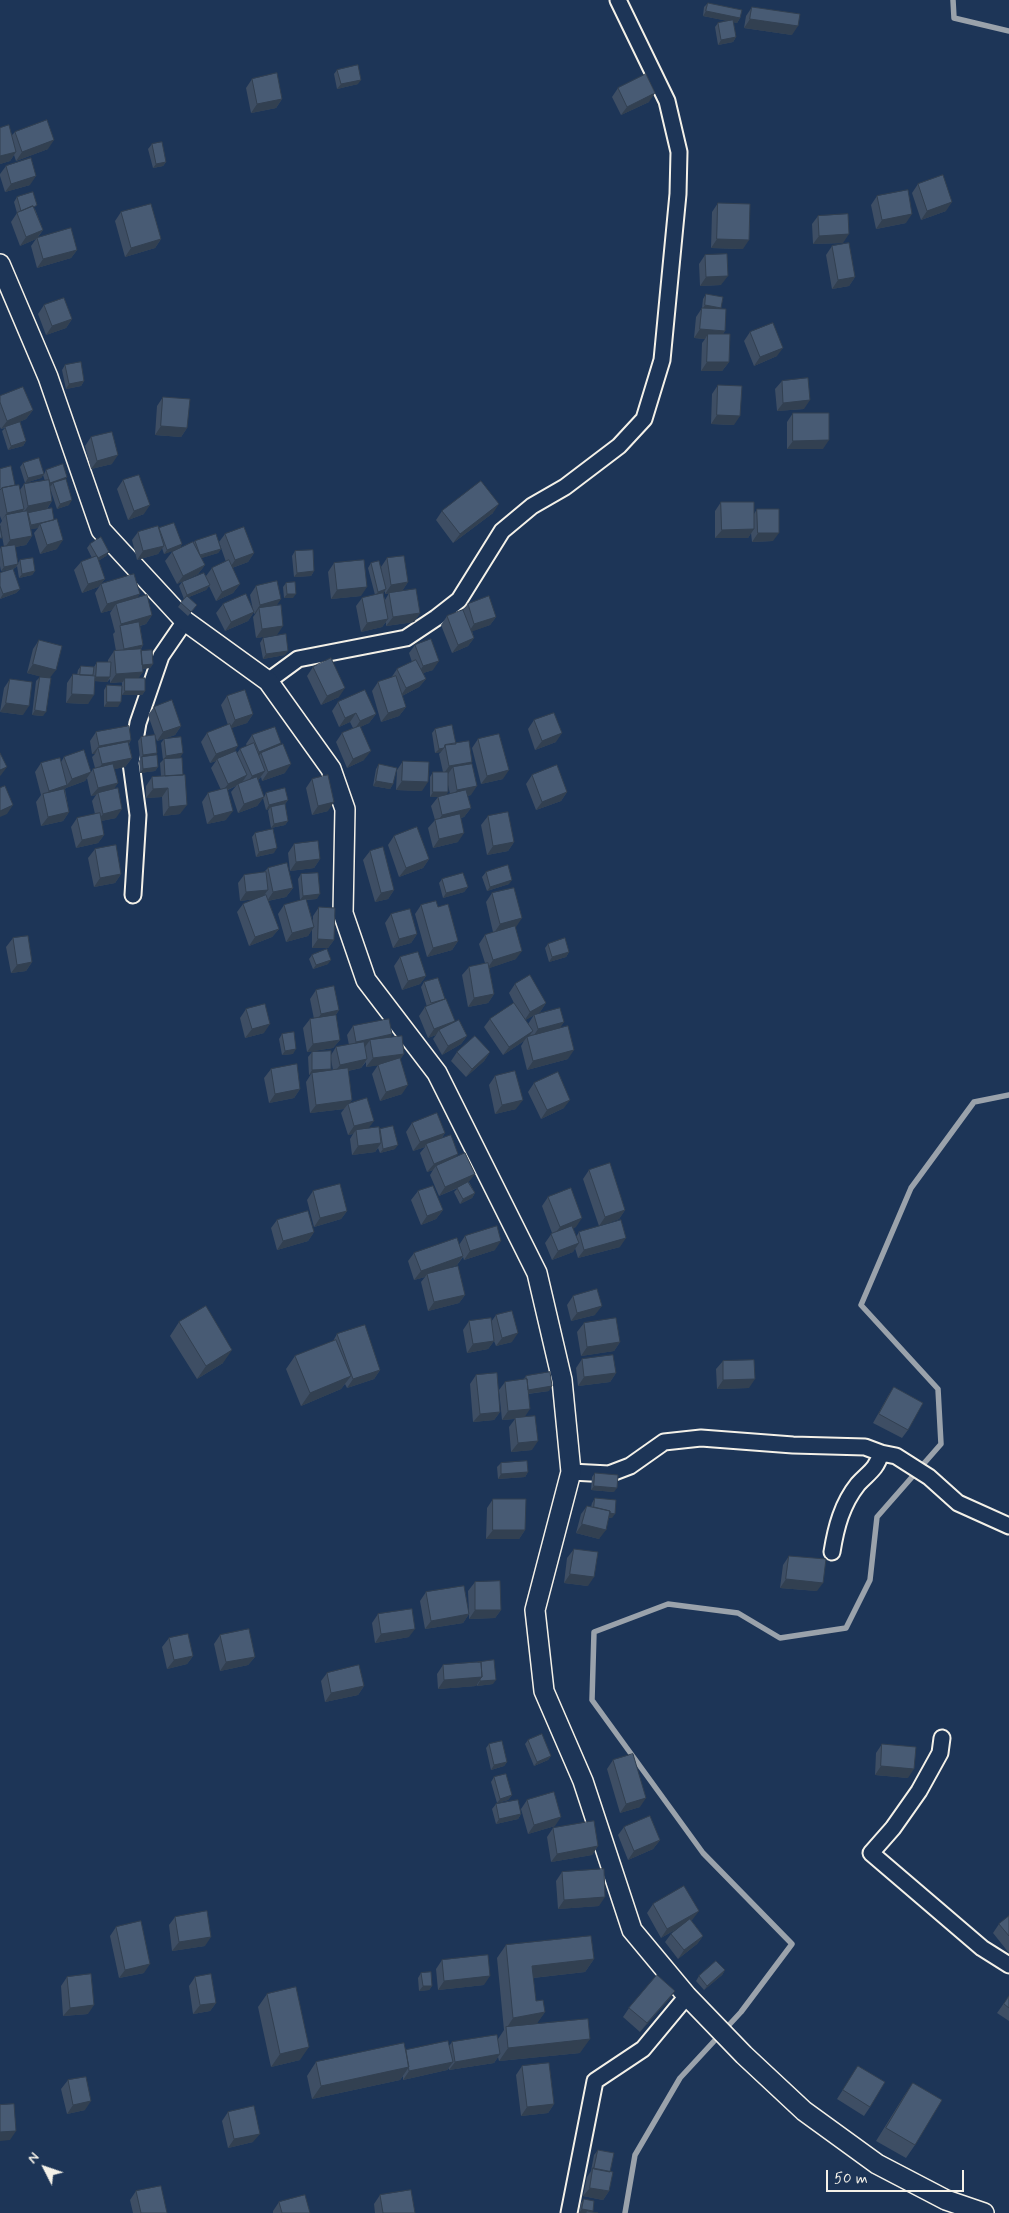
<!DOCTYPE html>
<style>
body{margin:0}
#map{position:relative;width:1009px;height:2213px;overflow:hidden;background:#1d3557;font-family:Mynerve,sans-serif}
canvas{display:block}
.north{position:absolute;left:20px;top:2143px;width:50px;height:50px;-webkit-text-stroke:4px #1d3557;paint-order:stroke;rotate:311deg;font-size:14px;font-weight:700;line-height:20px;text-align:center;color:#f4f1e8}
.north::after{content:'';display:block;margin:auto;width:18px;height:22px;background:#f4f1e8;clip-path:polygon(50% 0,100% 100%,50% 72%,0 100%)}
.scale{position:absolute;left:826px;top:2170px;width:138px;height:22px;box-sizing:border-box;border:2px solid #f4f1e8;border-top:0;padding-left:6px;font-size:15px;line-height:18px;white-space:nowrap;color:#f4f1e8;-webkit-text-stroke:4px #1d3557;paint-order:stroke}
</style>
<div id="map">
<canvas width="1009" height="2213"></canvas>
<div class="north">N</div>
<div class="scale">50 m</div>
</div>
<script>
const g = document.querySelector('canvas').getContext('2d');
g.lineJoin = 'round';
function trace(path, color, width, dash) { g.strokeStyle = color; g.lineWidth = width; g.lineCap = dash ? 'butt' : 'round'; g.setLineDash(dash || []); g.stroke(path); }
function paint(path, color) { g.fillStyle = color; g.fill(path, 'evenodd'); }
trace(new Path2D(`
 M953 0 954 18 1009 31
 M625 2213 635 2155 680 2078 741 2012 792 1944 703 1853 592 1700 594 1632 668 1604 738 1613 780 1638 846 1628 870 1580 877 1517 941 1444 938 1389 861 1305 911 1188 974 1102 1009 1095`), '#9aa2ab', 5.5);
const minor = new Path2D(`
 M268 681 298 659 406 638 436 618 459 600 502 531 532 506 565 487 619 446 644 419 662 360 678 194 679 152 667 101 618 0
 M133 895 138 815 131 763 138 723 161 656 185 621
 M881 1453 896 1456 929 1477 958 1503 1009 1526
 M571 1472 609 1474 630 1466 664 1442 701 1438 793 1445 865 1447 881 1453C876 1470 869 1472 858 1484 842 1504 836 1527 832 1552
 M942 1738 940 1753 919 1791 893 1828 871 1853 982 1948 1009 1965
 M569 2213 595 2081 643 2049 687 1996`);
const tertiary = new Path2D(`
 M0 264 48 377 101 530 185 621 268 681 331 769 345 809 343 913 366 980 437 1073 537 1273 562 1380 571 1472 535 1610 544 1691 583 1781 632 1930 687 1996 744 2055 804 2111 877 2164 946 2200 984 2213`);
trace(minor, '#f4f1e8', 19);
trace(tertiary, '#f4f1e8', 22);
trace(minor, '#1d3557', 15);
trace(tertiary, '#1d3557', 19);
paint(new Path2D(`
 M708 3 740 18 737 23 733 22 736 37 733 42 718 45 715 27 718 23 728 21 703 16 704 7Z
 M752 7 792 35 744 28 746 16Z
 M337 70 358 84 337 89 334 74Z
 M252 79 282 99 276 108 251 113 246 88Z
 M618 88 649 102 621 115 612 97Z
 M0 128 12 135 15 132 48 149 16 161 14 155 10 161 0 164Z
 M152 144 166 162 163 166 153 168 148 149Z
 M6 166 30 185 5 192 0 176V174Z
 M918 184 946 211 921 220 912 193Z
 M877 196 906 223 876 229 871 205Z
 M17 197 35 209 43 230 38 237 77 250 71 258 37 268 31 246 36 239 20 246 11 222 17 213 14 202Z
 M718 203 743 249 711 248 712 212Z
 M121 212 161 239 155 248 125 257 115 221Z
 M818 216 843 243 813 244 812 224Z
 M832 246 855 277 849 286 832 289 826 255Z
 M705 255 721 285 700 286 699 264Z
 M706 294 720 309 725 331 723 334 729 362 722 371H701L702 343 705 339 694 338 696 317 702 308 703 299Z
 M44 305 72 319 66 328 46 335 38 314Z
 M750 332 777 356 754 366 744 341Z
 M65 365 84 381 81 386 66 389 62 370Z
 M782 381 804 409 777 411 775 389Z
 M718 385 734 425 711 424 712 394Z
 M0 396 33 410 26 419 19 422 26 441 23 446 8 450 2 431 5 428 1 429 0 427Z
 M163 397 187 428 181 437 155 435 157 406Z
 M793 413 823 449H787V422Z
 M91 437 112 464 91 469 85 446Z
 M23 463 44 474 46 470 67 477 65 479 69 505 57 509 50 488 52 501 47 509 57 549 40 554 34 533 38 528 31 529 32 536 26 545 15 547 18 563 20 560 35 571 32 575 19 578 17 566 15 568 13 569 20 589 16 593 0 599V573L13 569 1 571 0 566V549L1 547H4L0 525V524L2 521 0 516V469L20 490 24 484 45 481 43 475 41 478 25 483 20 467Z
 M123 480 144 514 128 520 117 489Z
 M721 502 754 514 757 509 773 541 752 542 751 533 748 538H715V511Z
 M442 511 493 513 453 543 436 520Z
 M159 529 182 544 179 549 195 541 221 549 218 553 201 558 205 565 198 574 177 584 165 561 172 552 177 549 164 554 162 548 158 554 137 560 132 540 138 532Z
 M225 534 254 553 248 562 232 568 240 584 233 593 216 601 209 586 206 590 189 597 194 609 188 616 178 607 184 599 179 586 182 582 206 576 212 568 226 562 219 542Z
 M90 544 109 552 106 556 98 561 105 579 98 587 82 593 74 570 81 562 92 558 87 548Z
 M295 551 314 571 311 576 294 577 292 556Z
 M387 558 408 582 402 591 385 594V591L383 593 385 600 389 593 420 613 414 622 386 626V622L382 627 361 632 356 606 362 598 375 595 368 568 371 563 382 574 381 567Z
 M334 563 361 596 331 599 328 572Z
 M286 583 293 598H284L283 587Z
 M101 584 138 598 152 615 146 624 140 626 143 645 141 649V651L153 664 150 668 142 669 143 672 138 678 145 691 142 695H122V682H123L110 683V679L107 682 95 681 88 704 66 703 67 683 73 674 77 675 78 670 81 666 94 667 97 662H108V660L114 651H116L113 634 115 632 110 613 112 610 101 613 95 593Z
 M256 586 277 605V635L256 638 253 617 256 613 254 614V612L248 621 225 631 216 613 223 604 253 610 250 595Z
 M468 604 496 617 490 625 472 631 474 638 468 646 452 653 441 625 447 616 463 610Z
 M263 638 285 655 263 659 260 643Z
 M39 640 50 678 43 716 32 715 36 681 40 677H43L27 673 33 649Z
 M415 645 433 670 423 673 426 679 419 687 402 696 406 707 399 716 381 722 372 691 378 682 391 678 397 669 412 662 409 653Z
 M313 667 339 697 321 705 307 676Z
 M10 679 23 715 0 712 4 688Z
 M107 685 118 707H104V690Z
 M227 696 253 714 247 723 231 728 234 751 237 753 240 749 247 746 246 744 252 735 280 745 285 773 262 781 261 777 258 780 264 797 266 793 288 800 285 804 288 821 285 825 271 828 268 811 269 809 266 810 263 798 257 806 238 813 231 792 236 786 228 790 226 820 207 824 202 802 208 793 221 790 211 768 216 761 210 763 201 742 207 733 228 725 221 705Z
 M338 702 376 714 369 723 360 727 364 760 347 768 336 742 342 733 353 728 350 722 339 727 332 711Z
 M154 707 181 726 175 735 157 741 155 735 157 753 155 755 158 767 155 771 140 773 139 761 140 759 138 741 141 737 155 735 148 715Z
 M534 720 556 742 535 750 528 729Z
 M435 729 456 744 471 764V795L467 796 471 808 464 817 461 818 458 842 433 848 428 828 435 820 431 806 438 797H440H430V777L433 772H443L439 754 441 752 435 753 432 733ZM448 785 450 794 446 795Z
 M96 732 131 740 129 744 132 758 125 767 114 769 118 783 113 789 116 818 101 821 104 835 98 843 76 848 71 827 77 818 95 814 92 801 96 795 91 796 87 778 85 781 66 788 65 789 69 812 63 821 41 826 36 802 41 795 35 772 41 763 61 762 64 757 91 772 93 769 95 768 92 757 95 754H92L90 741Z
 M164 739 180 758H175L180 814 163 816 162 797 146 798V786L152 777 161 776 160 763 163 760 161 743Z
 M478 739 503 779 481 784 472 748Z
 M403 761 422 791 396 790 397 770Z
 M379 764 393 784 390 789 373 786 376 769Z
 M532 775 567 792 561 801 536 810 526 784Z
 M312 779 328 811 312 815 306 788Z
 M488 816 514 842 508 851 487 855 481 825Z
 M255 833 274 853 256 857 252 837Z
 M394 836 429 859 423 868 399 877 388 845Z
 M294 844 320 859 314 868 290 871 288 853Z
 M95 849 121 874 115 883 94 887 88 858Z
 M370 851 394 890 388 899 375 902 363 860Z
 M268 868 293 888 286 897 268 901 279 929 272 937 249 946 237 912 243 904 255 899 240 901 238 883 244 875 264 872Z
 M486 872 509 884 487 891 482 877Z
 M301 874 317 899 306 900 313 922V916L319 907 334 940 328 948H312V929L308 936 286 942 278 914 284 905 300 900 298 879Z
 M442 879 468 887 464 892 443 898 439 883Z
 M492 893 516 927V959L489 968 494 994 488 1003 468 1007 462 975 469 967 485 963 479 944 485 935 493 932 486 902Z
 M421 905 438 907 458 941 452 950 427 957 415 914Z
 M391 914 417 934 411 943 393 948 385 923Z
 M13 938 32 962 26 971 11 973 6 947Z
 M548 944 569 952 566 957 549 962 545 948Z
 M312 955 328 964 313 969 309 959Z
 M400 957 426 976 420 984 402 990 394 966Z
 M424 982 445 999 455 1021 454 1022 467 1036 461 1044 442 1055 433 1039 436 1035 428 1038 419 1016 425 1007H427L421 987Z
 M515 984 546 1003 540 1012 525 1020 528 1024 534 1015 564 1022 559 1028 568 1059 527 1070 521 1046 524 1041 503 1055 484 1027 490 1019 514 1003 509 993Z
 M316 990 339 1010 335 1016 340 1040 333 1048 307 1052 303 1028 310 1019H314L310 999Z
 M246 1009 264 1033 245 1038 240 1018Z
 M353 1026 392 1034 390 1038 404 1054 400 1059 402 1094 380 1101 372 1074 378 1065 366 1067V1062L361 1068 348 1071 352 1100 349 1103 368 1129H380L395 1149 380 1153 378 1148 375 1152 352 1155 350 1139 353 1134 348 1135 341 1113 344 1109 310 1113 306 1082 311 1074 309 1075 308 1057 312 1052 331 1055 336 1047 349 1045 347 1035ZM331 1060 333 1070 330 1071 331 1069Z
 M282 1034 293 1054 282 1055 279 1039Z
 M457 1052H490L484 1061 466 1077 451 1061Z
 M271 1069 300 1089 294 1098 269 1103 264 1078Z
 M495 1076 516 1109 495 1114 489 1085Z
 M534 1083 564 1108 541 1119 528 1092Z
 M412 1123 445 1133 441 1139 456 1158 475 1193 472 1198 460 1204 454 1192 458 1188 439 1196 430 1175 433 1170 427 1172 420 1153 425 1147 413 1151 406 1132Z
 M589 1170 625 1210 619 1219 599 1226 583 1179Z
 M313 1191 347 1211 341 1219 314 1227 307 1200Z
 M418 1191 443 1210 436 1219 421 1225 411 1200Z
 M548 1197 576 1227 573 1228 576 1237 579 1232 620 1247 578 1258 575 1248 573 1252 552 1260 545 1243 552 1233 542 1206Z
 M277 1220 314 1232 308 1241 277 1250 271 1228Z
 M465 1236 495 1250 464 1260 463 1257 457 1265 451 1267 465 1295 459 1303 428 1311 421 1282 425 1277 414 1280 408 1261 414 1253 459 1245Z
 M573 1296 595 1315 571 1321 567 1305Z
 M496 1315 512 1342 496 1346 494 1341 488 1349 467 1353 463 1330 469 1321 491 1322Z
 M179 1322 223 1363 197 1379 170 1336Z
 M584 1323 620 1342 614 1351 581 1356 577 1332Z
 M337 1334 380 1370 374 1379 347 1388 345 1384 341 1389 301 1406 286 1369 295 1356 333 1341Z
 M582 1359 616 1373 610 1382 578 1386 576 1368Z
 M723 1361 749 1388 717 1389 716 1369Z
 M476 1375 500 1412 494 1420 473 1422 470 1384Z
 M526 1376 549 1391 528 1394 524 1417 532 1450 511 1452 509 1427 515 1419 502 1420 499 1390 505 1382 523 1380Z
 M894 1387 908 1430 902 1438 873 1423 888 1396Z
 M501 1463 528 1472 525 1477 498 1479 497 1467Z
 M595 1473 614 1492 591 1490 592 1477Z
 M595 1498 612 1518H609L599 1539 576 1533 581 1514 587 1506 591 1507 592 1503Z
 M493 1499 525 1530 519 1539H486L487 1508Z
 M574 1549 588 1586 564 1583 567 1558Z
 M789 1556 817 1591 780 1588 783 1565Z
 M475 1582 501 1610 495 1618 469 1619V1614L463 1623 425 1629 420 1601 426 1592 469 1614 468 1591Z
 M378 1614 409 1637 375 1643 372 1623Z
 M220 1635 255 1657 248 1665 220 1671 214 1644Z
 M169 1638 193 1656 187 1664 167 1669 162 1647Z
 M443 1665 493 1684 477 1686V1684L476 1686 438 1689 437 1674Z
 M327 1673 364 1686 358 1695 325 1702 321 1681Z
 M528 1740 551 1756 548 1760 534 1766 525 1744Z
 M489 1744 507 1762 504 1766 491 1770 486 1748Z
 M882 1744 908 1778 875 1775 876 1753Z
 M613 1760 640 1807 620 1813 607 1769Z
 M494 1777 512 1795 508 1800 497 1803 491 1782Z
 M527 1800 555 1826 528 1834 521 1809Z
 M496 1804 521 1814 518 1819 496 1824 492 1809Z
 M624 1827 660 1840 653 1849 628 1860 618 1835Z
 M553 1828 598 1846 592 1855 551 1862 547 1837Z
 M562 1872 599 1906 558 1909 556 1881Z
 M653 1904 693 1919 691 1920 703 1936 697 1944 678 1959 665 1942 671 1934 680 1927 661 1938 647 1913Z
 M1009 1916V1953L993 1933 999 1924Z
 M175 1917 205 1946 172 1951 169 1925Z
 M116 1927 144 1973 119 1978 110 1936Z
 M506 1945 594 1959 585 1972 533 1978 536 2001 545 2012 536 2024 580 2053 499 2061 498 2057 494 2063 449 2070V2068L447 2070 403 2080V2076L400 2080 312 2099 307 2076 316 2062 406 2050 449 2046 452 2042 498 2039 504 2030 497 1958Z
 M442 1960 484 1985 438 1990 436 1969Z
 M725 1970 722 1975 704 1990 696 1981 699 1976Z
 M421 1973 432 1986 429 1990 419 1991 418 1978Z
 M67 1977 88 2014 63 2016 61 1986Z
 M195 1977 216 2003 210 2011 193 2014 189 1986Z
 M675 1991 669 1999 640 2032 623 2017 629 2008Z
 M267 1994 300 2060 271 2067 258 2007Z
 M1009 1996V2021L997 2013Z
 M522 2066 554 2104 548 2113 521 2116 516 2075Z
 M858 2066 870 2107 864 2116 837 2099Z
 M68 2080 85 2110 67 2114 61 2089Z
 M913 2083 915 2145 906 2158 876 2141 904 2096Z
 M228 2112 253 2142 228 2148 222 2121Z
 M598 2150 610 2172 609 2191 603 2200 583 2196 587 2177 591 2171 594 2155Z
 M136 2191 167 2213H133L130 2200Z
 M380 2195 415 2213H375L374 2204Z
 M584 2199 592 2212 598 2213H579L581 2203Z
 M279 2202 310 2213H273V2211Z`), '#3e4e64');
paint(new Path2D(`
 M706 11 740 18 737 23 703 16Z
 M750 19 798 26 792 35 744 28Z
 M736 37 733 42 718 45 721 40Z
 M361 80 358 84 337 89 341 84Z
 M655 93 649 102 621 115 627 107Z
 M282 99 276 108 251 113 257 104Z
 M54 140 48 149 16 161 22 152Z
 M16 152 10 161 0 164V156Z
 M166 162 163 166 153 168 156 164Z
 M36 176 30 185 5 192 11 184Z
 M952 202 946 211 921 220 927 211Z
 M912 214 906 223 876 229 882 220Z
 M43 230 36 239 20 246 26 237Z
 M849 234 843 243 813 244 819 236Z
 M161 239 155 248 125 257 131 248Z
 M717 239 749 240 743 249 711 248Z
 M77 250 71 258 37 268 43 259Z
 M728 276 721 285 700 286 706 277Z
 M855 277 849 286 832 289 838 280Z
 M705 305 721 308 718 312 702 310Z
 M72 319 66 328 46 335 52 326Z
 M700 329 725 331 719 339 708 334 705 339 694 338Z
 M783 348 777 356 754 366 760 357Z
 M707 362H729L722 371H701Z
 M84 381 81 386 66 389 69 384Z
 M810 400 804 409 777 411 783 403Z
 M33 410 26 419 6 428 5 427 1 429 7 421Z
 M717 415 740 416 734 425 711 424Z
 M161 426 187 428 181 437 155 435Z
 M829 440 823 449H787L793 441Z
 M26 441 23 446 8 450 11 446Z
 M118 455 112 464 91 469 97 461Z
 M44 474 41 478 25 483 28 478Z
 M67 477 64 481 53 483 51 486 47 487 50 483Z
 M72 500 69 505 57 509 60 504Z
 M52 501 46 510 22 515 28 506Z
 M499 504 493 513 453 543 460 534Z
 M150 505 144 514 128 520 134 511Z
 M24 509 18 518 6 515 1 521 7 513Z
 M55 520 40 524 38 528 27 530 31 525Z
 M754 529 748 538H715L722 530Z
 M758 533H779L773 541 752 542Z
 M32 536 26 545 4 549 10 540Z
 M63 540 57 549 40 554 47 545Z
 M182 544 179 549 164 554 167 550Z
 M164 546 158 554 137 560 143 551Z
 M221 549 218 553 196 560 199 556Z
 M109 552 106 556 95 563 98 558Z
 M254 553 248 562 229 569 235 560Z
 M18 564 15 568 1 571 4 567Z
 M205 565 198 574 177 584 183 576Z
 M35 571 32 575 19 578 22 574Z
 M314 571 311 576 294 577 297 573Z
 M105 579 98 587 82 593 88 584Z
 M408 582 402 591 385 594 391 585Z
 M240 584 233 593 216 601 222 592Z
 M210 585 206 590 184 599 187 595Z
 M367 587 361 596 331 599 337 590Z
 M20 589 16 593 0 599 3 594Z
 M386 589 383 594 375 596 378 592Z
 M140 594 134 603 116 604 112 610 101 613 107 604Z
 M287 594H296L293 598H284Z
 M281 599 275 608H259L256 613 254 614 260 605Z
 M254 612 248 621 225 631 231 622Z
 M420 613 414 622 386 626 393 617Z
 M152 615 146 624 121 631 120 626 121 624Z
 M496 617 490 625 468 633 474 624Z
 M388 619 382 627 361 632 367 623Z
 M283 626 277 635 256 638 262 629Z
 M474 638 468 646 452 653 458 645Z
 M143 645 137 654 118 657 124 649Z
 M288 651 285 655 263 659 266 654Z
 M439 661 433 670 417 675 423 666Z
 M33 664 56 670 49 679 27 673Z
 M153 664 150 668 138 669 141 665Z
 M143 672 137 680 125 678 123 682 110 683 116 674Z
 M96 677H110L107 682 93 681Z
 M426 679 419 687 400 697 406 688Z
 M345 688 339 697 321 705 327 696Z
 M125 691H145L142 695H122Z
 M72 694 94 695 88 704 66 703Z
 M107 702H121L118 707H104Z
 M6 703 29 706 23 715 0 712Z
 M406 707 399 716 381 722 388 713Z
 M35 710 46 712 43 716 32 715Z
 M356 713 350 722 339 727 345 718Z
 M253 714 247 723 229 729 235 720Z
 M376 714 369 723 354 730 360 721Z
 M181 726 175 735 157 741 163 732Z
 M562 733 556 742 535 750 542 741Z
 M131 740 125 749 98 748 95 754H92L99 746Z
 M281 743 275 752 261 753 256 759 253 761 259 752Z
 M238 746 232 755 217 759 216 761 210 763 216 754Z
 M444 748 441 752 435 753 439 749Z
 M371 751 364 760 347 768 353 759Z
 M157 753 154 757H142L140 759 143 755Z
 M183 753 180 758 163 760 166 756Z
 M132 758 125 767 95 773 102 764Z
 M472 762 466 771 453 767 448 774 443 775 449 766Z
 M291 764 285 773 262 781 268 772Z
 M7 767 1 775 0 776V770Z
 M158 767 155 771 140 773 143 769Z
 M509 770 503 779 481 784 487 776Z
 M265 771 259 779 246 785 252 776Z
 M91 772 85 781 66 788 61 794 43 798 49 791 67 785 72 779Z
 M247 775 241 784H238L236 786 222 792 228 784Z
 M376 781 393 784 390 789 373 786Z
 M402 781 428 782 422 791 396 790Z
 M118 783 112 792 98 793 96 795 91 796 98 788Z
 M477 786 471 795 451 799 457 790Z
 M168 788 162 797 146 798 153 789Z
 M433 792H448L445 797H430Z
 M567 792 561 801 536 810 542 802Z
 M264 797 257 806 238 813 244 804Z
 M288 800 285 804 271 807 269 809 266 810 269 805Z
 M334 802 328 811 312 815 318 806Z
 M13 805 7 814 0 817V811Z
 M187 805 180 814 163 816 169 807Z
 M471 808 464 817 436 824 442 815Z
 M122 809 116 818 96 822 103 814Z
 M233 811 226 820 207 824 214 816Z
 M69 812 63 821 41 826 48 817Z
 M288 821 285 825 271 828 274 824Z
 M464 833 458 842 433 848 439 839Z
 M104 835 98 843 76 848 82 840Z
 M514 842 508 851 487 855 493 846Z
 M277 848 274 853 256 857 259 852Z
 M320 859 314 868 290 871 296 862Z
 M429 859 423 868 399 877 406 868Z
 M121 874 115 883 94 887 100 878Z
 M512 880 509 884 487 891 490 887Z
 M468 887 464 892 443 898 446 893Z
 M293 888 286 897 267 901 273 892Z
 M268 890 262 898 240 901 246 892Z
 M394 890 388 899 375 902 381 893Z
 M320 894 317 899 300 900 303 896Z
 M522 918 516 927 494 933 500 924Z
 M314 927 308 936 286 942 292 933Z
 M279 929 272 937 249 946 255 937Z
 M417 934 411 943 393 948 399 939Z
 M318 939 334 940 328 948H312Z
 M458 941 452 950 427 957 433 948Z
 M522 951 516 959 487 969 493 960Z
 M569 952 566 957 549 962 552 957Z
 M331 960 328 964 313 969 316 965Z
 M32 962 26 971 11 973 17 965Z
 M426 976 420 984 402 990 408 981Z
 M494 994 488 1003 468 1007 474 998Z
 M546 1003 540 1012 524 1021 530 1012Z
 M339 1010 333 1019 315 1023 321 1014Z
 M455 1021 449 1029 439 1030 436 1035 428 1038 434 1029Z
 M564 1022 558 1031 532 1038 538 1029Z
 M270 1024 264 1033 245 1038 252 1029Z
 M533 1031 527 1039V1037L524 1041 503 1055 509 1047Z
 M392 1034 386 1043 370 1040 365 1047 350 1050 356 1042Z
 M467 1036 461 1044 442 1055 448 1046Z
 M340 1040 333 1048 307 1052 313 1044Z
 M296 1049 293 1054 282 1055 285 1051Z
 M574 1050 568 1059 527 1070 533 1061Z
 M490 1052 484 1061 466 1077 472 1069Z
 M404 1054 398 1063 366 1067 373 1058Z
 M367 1059 361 1068 333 1074 340 1065Z
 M331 1069 328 1074 312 1073 311 1074 309 1075 312 1070Z
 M408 1085 402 1094 380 1101 386 1092Z
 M300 1089 294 1098 269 1103 275 1094Z
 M352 1100 348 1105V1104L344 1109 310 1113 316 1105Z
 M523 1100 516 1109 495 1114 502 1105Z
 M570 1100 564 1108 541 1119 547 1110Z
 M374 1121 368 1129 356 1130 353 1134 348 1135 354 1126Z
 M445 1133 439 1141 426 1144 425 1147 413 1151 420 1142Z
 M381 1143 375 1152 352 1155 358 1146Z
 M398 1145 395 1149 380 1153 383 1149Z
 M458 1154 452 1162 436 1166 433 1170 427 1172 434 1164Z
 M475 1174 468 1183 439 1196 445 1187Z
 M475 1193 472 1198 460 1204 463 1199Z
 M443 1210 436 1219 421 1225 427 1216Z
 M625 1210 619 1219 599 1226 605 1217Z
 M347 1211 341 1219 314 1227 320 1218Z
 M582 1218 576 1227 553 1236 560 1227Z
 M314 1232 308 1241 277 1250 283 1241Z
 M626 1238 620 1247 578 1258 584 1250Z
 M501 1241 495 1250 464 1260 470 1251Z
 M579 1243 573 1252 552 1260 558 1251Z
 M463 1256 457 1265 427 1276V1274L425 1277 414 1280 421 1271Z
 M465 1295 459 1303 428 1311 434 1302Z
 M602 1306 595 1315 571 1321 577 1313Z
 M518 1333 512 1342 496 1346 502 1338Z
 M494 1341 488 1349 467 1353 473 1344Z
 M620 1342 614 1351 581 1356 587 1347Z
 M232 1350 223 1363 197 1379 206 1366Z
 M380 1370 374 1379 347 1388 353 1379Z
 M616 1373 610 1382 578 1386 584 1377Z
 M351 1376 341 1389 301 1406 310 1393Z
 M755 1379 749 1388 717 1389 723 1380Z
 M552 1386 549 1391 525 1394 528 1390Z
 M530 1409 524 1418 502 1420 508 1411Z
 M500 1412 494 1420 473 1422 480 1414Z
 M538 1441 532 1450 511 1452 518 1443Z
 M528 1472 525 1477 498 1479 501 1474Z
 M594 1486 617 1488 614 1492 591 1490Z
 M594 1511 615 1514 612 1518 590 1516Z
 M582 1524 606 1530 599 1539 576 1533Z
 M493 1530H525L519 1539H486Z
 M570 1574 594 1577 588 1586 564 1583Z
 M786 1579 823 1583 817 1591 780 1588Z
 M475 1610H501L495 1618 469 1619Z
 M469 1614 463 1623 425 1629 431 1621Z
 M415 1629 409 1637 375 1643 381 1634Z
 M193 1656 187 1664 167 1669 174 1660Z
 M255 1657 248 1665 220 1671 226 1662Z
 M482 1677 476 1686 438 1689 444 1680Z
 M496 1680 493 1684 477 1686 480 1681Z
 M364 1686 358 1695 325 1702 331 1693Z
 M551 1756 548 1760 534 1766 537 1762Z
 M507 1762 504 1766 491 1770 494 1765Z
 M881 1766 914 1769 908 1778 875 1775Z
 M512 1795 508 1800 497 1803 500 1799Z
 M646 1798 640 1807 620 1813 626 1804Z
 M521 1814 518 1819 496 1824 499 1819Z
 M561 1817 555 1826 528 1834 534 1825Z
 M660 1840 653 1849 628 1860 634 1851Z
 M598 1846 592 1855 551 1862 557 1854Z
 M605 1897 599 1906 558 1909 564 1900Z
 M699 1911 693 1919 661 1938 667 1929Z
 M703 1936 697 1944 678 1959 684 1950Z
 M211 1937 205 1946 172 1951 179 1942Z
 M594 1959 585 1972 523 1979 532 1966Z
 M150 1964 144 1973 119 1978 125 1970Z
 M725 1970 722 1975 704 1990 707 1986Z
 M490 1976 484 1985 438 1990 444 1981Z
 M423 1986H432L429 1990 419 1991Z
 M675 1991 669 1999 640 2032 647 2023Z
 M216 2003 210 2011 193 2014 200 2005Z
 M94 2005 88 2014 63 2016 70 2008Z
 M545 2012 536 2025 506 2029 513 2018Z
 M590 2039 580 2053 499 2061 508 2048Z
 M309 2047 300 2060 271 2067 280 2054Z
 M500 2054 494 2063 449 2070 455 2062Z
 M453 2062 447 2070 403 2080 409 2071Z
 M409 2067 400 2080 312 2099 321 2086Z
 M91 2101 85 2110 67 2114 73 2105Z
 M554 2104 548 2113 521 2116 527 2107Z
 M16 2131 10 2140 0 2141V2132Z
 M260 2134 253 2142 228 2148 234 2139Z
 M590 2188 609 2191 603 2200 583 2196Z
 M582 2209 593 2211 591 2213 587 2211 585 2213H579Z`), '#324051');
const building = new Path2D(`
 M708 3 742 10 740 18 706 11Z
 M752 7 800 14 798 26 750 19Z
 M733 20 736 37 721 40 718 23Z
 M358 65 361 80 341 84 337 70Z
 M277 73 282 99 257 104 252 79Z
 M646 74 655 93 627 107 618 88Z
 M47 120 54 140 22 152 15 132Z
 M9 125 16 152 0 156V128Z
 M162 142 166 162 156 164 152 144Z
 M31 158 36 176 11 184 6 166Z
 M943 175 952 202 927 211 918 184Z
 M908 190 912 214 882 220 877 196Z
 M33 192 37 205 34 207 33 206 21 211 17 197Z
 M718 203 750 204 749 240 717 239Z
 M151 204 161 239 131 248 121 212Z
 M33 206 43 230 26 237 17 213Z
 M848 214 849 234 819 236 818 216Z
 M71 228 77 250 43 259 37 238Z
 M849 243 855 277 838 280 832 246Z
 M727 254 728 276 706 277 705 255Z
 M706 294 723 297 721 308 705 305Z
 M64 298 72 319 52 326 44 305Z
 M702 308 726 309 725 331 700 329Z
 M773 323 783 348 760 357 750 332Z
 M708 334H730L729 362H707Z
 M81 362 84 381 69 384 65 365Z
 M808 378 810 400 783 403 782 381Z
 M718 385 742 386 740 416 717 415Z
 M23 387 33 410 7 421 0 402V396Z
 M163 397 190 399 187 428 161 426Z
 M793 413H829V440L793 441Z
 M20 422 26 441 11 446 5 427Z
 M112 432 118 455 97 461 91 437Z
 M39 458 44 474 28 478 23 463Z
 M63 464 67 477 50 483 46 470Z
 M11 466 15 485 2 488 0 490V469Z
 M139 475 150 505 134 511 123 480Z
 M66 479 72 500 60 504 53 483Z
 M49 480 52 501 28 506 24 484Z
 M481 481 499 504 460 534 442 511Z
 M19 485 24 509 7 513 2 488Z
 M721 502H754V529L722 530Z
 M52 508 54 520 31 525 28 513Z
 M757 509H779V533H758Z
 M27 511 32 536 10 540 6 515Z
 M57 519 63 540 47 545 40 524Z
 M174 523 182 544 167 550 159 528Z
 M0 526 2 538H0Z
 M158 526 164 546 143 551 138 532Z
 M244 527 254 553 235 560 225 534Z
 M216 534 221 549 200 555 195 541Z
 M101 537 109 552 98 558 90 544Z
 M193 542 205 565 183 576 172 552Z
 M15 545 18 564 4 567 1 547Z
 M313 550 314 571 297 573 295 551Z
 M97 556 105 579 88 584 81 562Z
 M404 556 408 582 391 585 387 558Z
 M33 558 35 571 22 574 20 560Z
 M229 560 240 584 222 592 212 568Z
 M364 560 367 587 337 590 334 563Z
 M379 561 386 589 378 592 371 563Z
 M13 569 20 589 3 594 0 586V573Z
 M204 573 210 585 187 595 182 582Z
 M134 574 140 594 107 604 101 584Z
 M277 581 281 599 260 605 256 586Z
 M295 582 296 594H287L286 583Z
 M416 589 420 613 393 617 389 593Z
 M383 593 388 619 367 623 362 598Z
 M246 594 254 612 231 622 223 604Z
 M147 595 152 615 121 624 116 604Z
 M187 596 197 605 191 612 181 603Z
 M489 596 496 617 474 624 468 604Z
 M281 605 283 626 262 629 259 608Z
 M463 610 474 638 458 645 447 616Z
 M139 622 143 645 124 649 120 626Z
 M286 634 288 651 266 654 263 638Z
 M431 639 439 661 423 666 415 645Z
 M39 640 62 646 56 670 33 664Z
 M141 649 143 672 116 674 114 651Z
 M152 650 153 664 142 665 141 651Z
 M331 658 345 688 327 696 313 667Z
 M416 660 426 679 406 688 397 669Z
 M97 662H111L110 677H96Z
 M81 666 94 667 93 675H80Z
 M73 674 95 676 94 695 72 694Z
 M396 676 406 707 388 713 378 682Z
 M40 677 51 678 46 712 35 710Z
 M125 678H145V691H125Z
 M10 679 32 682 29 706 6 703Z
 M107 685 122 686 121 702H107Z
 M245 690 253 714 235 720 227 696Z
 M365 690 376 714 360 721 356 713 345 718 338 702Z
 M172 700 181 726 163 732 154 707Z
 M554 713 562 733 542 741 534 720Z
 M230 724 238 746 216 754 207 733Z
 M452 725 456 744 445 745 444 748 439 749 435 729Z
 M129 726 131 740 99 746 96 732Z
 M360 726 371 751 353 759 342 733Z
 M275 727 281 743 259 752 252 735Z
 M499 734 509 770 487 776 478 739Z
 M155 735 157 753 143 755 141 737Z
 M181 737 183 753 166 756 164 739Z
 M469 741 472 762 449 766 445 745Z
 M128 742 132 758 102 764 98 748Z
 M254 743 265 771 252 776 240 749Z
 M283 744 291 764 268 772 261 753Z
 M84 750 91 772 72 779 64 757Z
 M236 751 247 775 228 784 217 759Z
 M0 753 7 767 0 770Z
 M157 755 158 767 143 769 142 757Z
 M60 758 67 785 49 791 41 763Z
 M182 758 183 775 165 776 164 759Z
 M403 761 429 762 428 782 402 781Z
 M113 764 118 783 98 788 93 769Z
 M379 764 397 768 393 784 376 781Z
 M472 764 477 786 457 790 453 767Z
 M557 765 567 792 542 802 532 775Z
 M433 772H448V792H433Z
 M185 775 187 805 169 807 168 788 153 789 152 777Z
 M328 775 334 802 318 806 312 779Z
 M257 777 264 797 244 804 238 784Z
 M5 786 13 805 0 811V788Z
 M118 788 122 809 103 814 98 793Z
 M227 788 233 811 214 816 208 793Z
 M285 788 288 800 269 805 266 793Z
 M64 789 69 812 48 817 43 794Z
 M466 790 471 808 442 815 438 797Z
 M285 804 288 821 274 824 271 807Z
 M508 812 514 842 493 846 488 816Z
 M100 813 104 835 82 840 77 818Z
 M460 814 464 833 439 839 435 820Z
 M417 827 429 859 406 868 394 836Z
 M273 829 277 848 259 852 255 833Z
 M318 841 320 859 296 862 294 844Z
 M116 845 121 874 100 878 95 849Z
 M383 847 394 890 381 893 370 851Z
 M287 863 293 888 273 892 268 868Z
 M508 865 512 880 490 887 486 872Z
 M266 872 268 890 246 892 244 875Z
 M318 873 320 894 303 896 301 874Z
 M463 873 468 887 446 893 442 879Z
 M514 888 522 918 500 924 492 893Z
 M266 895 279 929 255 937 243 904Z
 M306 899 314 927 292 933 284 905Z
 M436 901 438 907 448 904 458 941 433 948 421 905Z
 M319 907 335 908 334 940 318 939Z
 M410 909 417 934 399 939 391 914Z
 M515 926 522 951 493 960 485 935Z
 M28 936 32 962 17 965 13 938Z
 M565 938 569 952 552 957 548 944Z
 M327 949 331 960 316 965 312 955Z
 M418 952 426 976 408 981 400 957Z
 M488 963 494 994 474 998 469 967Z
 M530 975 546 1003 530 1012 515 984Z
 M438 978 445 999 431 1003 424 982Z
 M334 986 339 1010 321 1014 316 990Z
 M446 999 455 1021 434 1029 425 1007Z
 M514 1003 533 1031 509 1047 490 1019Z
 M265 1004 270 1024 252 1029 246 1009Z
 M560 1008 564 1022 538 1029 534 1015Z
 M336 1015 340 1040 313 1044 310 1019Z
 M389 1019 392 1034 356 1042 353 1026Z
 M459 1020 467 1036 448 1046 439 1030Z
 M568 1026 574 1050 533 1061 527 1037Z
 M294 1032 296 1049 285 1051 282 1034Z
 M402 1036 404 1054 373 1058 370 1040Z
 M475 1036 490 1052 472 1069 457 1052Z
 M364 1042 367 1059 340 1065 336 1047Z
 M331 1051V1069L312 1070V1052Z
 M400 1058 408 1085 386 1092 378 1065Z
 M297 1064 300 1089 275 1094 271 1069Z
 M348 1068 352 1100 316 1105 312 1073Z
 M515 1071 523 1100 502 1105 495 1076Z
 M558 1072 570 1100 547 1110 534 1083Z
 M367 1098 374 1121 354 1126 348 1104Z
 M437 1113 445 1133 420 1142 412 1123Z
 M393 1126 398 1145 383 1149 380 1129Z
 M379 1127 381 1143 358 1146 356 1130Z
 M451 1135 458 1154 434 1164 426 1144Z
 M465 1153 475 1174 445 1187 436 1166Z
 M610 1163 625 1210 605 1217 589 1170Z
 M468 1182 475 1193 463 1199 457 1188Z
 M340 1184 347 1211 320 1218 313 1191Z
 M433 1186 443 1210 427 1216 418 1191Z
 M571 1188 582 1218 560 1227 548 1197Z
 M308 1211 314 1232 283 1241 277 1220Z
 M621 1220 626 1238 584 1250 579 1232Z
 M497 1226 501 1241 470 1251 465 1236Z
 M572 1226 579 1243 558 1251 551 1234Z
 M457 1238 463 1256 421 1271 414 1253Z
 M458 1266 465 1295 434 1302 427 1274Z
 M597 1289 602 1306 577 1313 573 1296Z
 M206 1306 232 1350 206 1366 179 1322Z
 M512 1311 518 1333 502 1338 496 1315Z
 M491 1318 494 1341 473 1344 469 1321Z
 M616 1318 620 1342 587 1347 584 1323Z
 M365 1325 380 1370 353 1379 337 1334Z
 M336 1340 351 1376 310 1393 295 1356Z
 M613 1355 616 1373 584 1377 582 1359Z
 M754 1360 755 1379 723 1380V1361Z
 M550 1372 552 1386 528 1390 527 1379H526V1376Z
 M497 1373 500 1412 480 1414 476 1375Z
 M527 1379 530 1409 508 1411 505 1382Z
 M894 1387 923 1403 908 1430 879 1414Z
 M535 1416 538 1441 518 1443 515 1418Z
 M527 1461 528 1472 501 1474V1463Z
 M595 1473 618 1475 617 1488 594 1486Z
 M595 1498 616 1500 615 1514 610 1513V1511L594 1507Z
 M493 1499H526L525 1530H493Z
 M587 1506 610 1511 606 1530 582 1524Z
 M574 1549 598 1552 594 1577 570 1574Z
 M789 1556 826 1559 823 1583 786 1579Z
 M500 1581 501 1610H475V1582Z
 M464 1586 469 1614 431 1621 426 1592Z
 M412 1609 415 1629 381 1634 378 1614Z
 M249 1629 255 1657 226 1662 220 1635Z
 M188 1634 193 1656 174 1660 169 1638Z
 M494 1660 496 1680 480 1681V1679L482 1677 481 1662H478Z
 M481 1662 482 1677 444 1680 443 1665Z
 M359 1665 364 1686 331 1693 327 1673Z
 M542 1734 551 1756 537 1762 528 1740Z
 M502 1741 507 1762 494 1765 489 1744Z
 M882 1744 916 1747 914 1769 881 1766Z
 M633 1754 646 1798 626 1804 613 1760Z
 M506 1774 512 1795 500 1799 494 1777Z
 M554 1792 561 1817 534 1825 527 1800Z
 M518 1800 521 1814 499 1819 496 1804Z
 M650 1816 660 1840 634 1851 624 1827Z
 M594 1821 598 1846 557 1854 553 1828Z
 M604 1869 605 1897 564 1900 562 1872Z
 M684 1886 699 1911 667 1929 653 1904Z
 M207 1911 211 1937 179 1942 175 1917Z
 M1009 1916V1936L999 1924Z
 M690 1919 703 1936 684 1950 671 1934Z
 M141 1921 150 1964 125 1970 116 1927Z
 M591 1936 594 1959 532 1966 536 2001 543 2000 545 2012 513 2018 506 1945Z
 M488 1955 490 1976 444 1981 442 1960Z
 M716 1961 725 1970 707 1986 699 1976Z
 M431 1972 432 1986H423L421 1973Z
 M91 1974 94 2005 70 2008 67 1977Z
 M211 1974 216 2003 200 2005 195 1977Z
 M657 1975 675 1991 647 2023 629 2008Z
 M296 1987 309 2047 280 2054 267 1994Z
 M1009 1996V2008L1004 2004Z
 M588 2019 590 2039 508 2048 506 2027Z
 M497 2035 500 2054 455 2062 452 2042Z
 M448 2041 453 2062 409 2071 406 2050Z
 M404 2043 409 2067 321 2086 316 2062Z
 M549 2063 554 2104 527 2107 522 2066Z
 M858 2066 885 2082 870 2107 843 2090Z
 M86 2077 91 2101 73 2105 68 2080Z
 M913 2083 942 2100 915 2145 886 2128Z
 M14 2104 16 2131 0 2132V2105Z
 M254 2106 260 2134 234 2139 228 2112Z
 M598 2150 614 2153 610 2172 594 2169Z
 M593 2168 613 2172 609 2191 590 2188Z
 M161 2186 167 2213H141L136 2191Z
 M411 2190 415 2213H383L380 2195Z
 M305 2195 310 2213H282L279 2202Z
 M584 2199 594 2201 593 2211 582 2209Z
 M587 2211 598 2213H586Z`);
paint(building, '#485b74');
trace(building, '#324051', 1);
</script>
